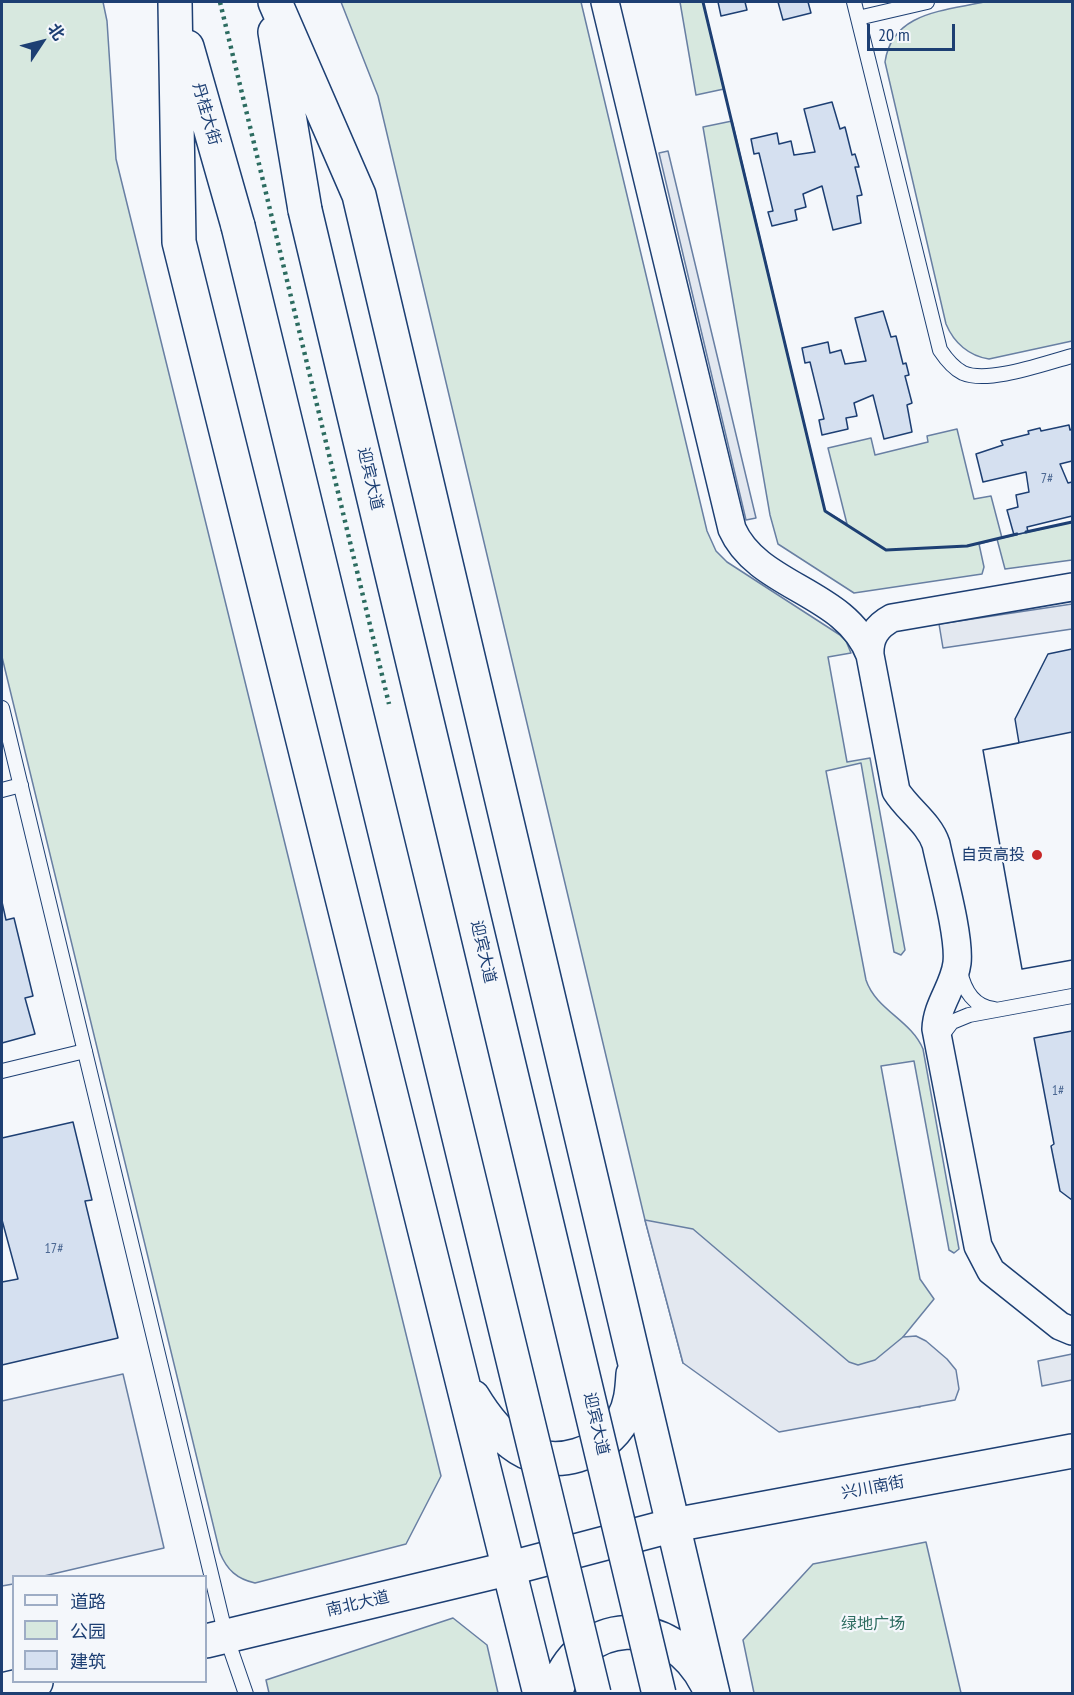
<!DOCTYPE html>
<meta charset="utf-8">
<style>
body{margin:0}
#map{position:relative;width:1074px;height:1695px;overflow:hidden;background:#f4f7fb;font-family:"PT Sans Narrow","Noto Sans SC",sans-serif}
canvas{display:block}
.frame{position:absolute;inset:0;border:3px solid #1d3f73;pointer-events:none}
.legend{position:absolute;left:12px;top:1575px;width:195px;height:108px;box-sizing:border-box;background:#f4f7fb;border:2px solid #9eadc5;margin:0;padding:8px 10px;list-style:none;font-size:18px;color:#1d3f73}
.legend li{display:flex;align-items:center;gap:12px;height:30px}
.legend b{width:30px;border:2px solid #9eadc5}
.north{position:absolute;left:12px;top:12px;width:60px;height:60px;-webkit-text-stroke:4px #f4f7fb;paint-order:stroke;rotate:55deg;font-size:16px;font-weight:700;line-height:24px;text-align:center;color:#1d3f73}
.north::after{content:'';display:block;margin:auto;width:21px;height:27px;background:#1d3f73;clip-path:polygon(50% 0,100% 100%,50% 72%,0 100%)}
.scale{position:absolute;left:867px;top:24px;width:88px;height:27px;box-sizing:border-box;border:3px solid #1d3f73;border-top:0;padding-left:8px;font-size:18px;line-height:21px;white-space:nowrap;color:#1d3f73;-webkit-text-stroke:4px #f4f7fb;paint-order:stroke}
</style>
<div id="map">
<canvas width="1074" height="1695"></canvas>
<div class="frame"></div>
<ul class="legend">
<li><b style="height:8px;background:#f4f7fb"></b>道路</li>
<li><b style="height:16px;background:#d7e8df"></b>公园</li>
<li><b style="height:16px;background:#d5e0f0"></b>建筑</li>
</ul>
<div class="north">北</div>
<div class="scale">20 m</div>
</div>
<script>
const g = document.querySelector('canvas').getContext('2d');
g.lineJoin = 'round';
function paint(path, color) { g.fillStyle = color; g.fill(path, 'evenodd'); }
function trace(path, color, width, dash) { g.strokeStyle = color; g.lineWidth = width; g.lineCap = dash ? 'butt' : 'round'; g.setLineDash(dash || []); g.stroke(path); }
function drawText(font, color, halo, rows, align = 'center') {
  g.font = font + ' "PT Sans Narrow","Noto Sans SC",sans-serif'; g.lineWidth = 4.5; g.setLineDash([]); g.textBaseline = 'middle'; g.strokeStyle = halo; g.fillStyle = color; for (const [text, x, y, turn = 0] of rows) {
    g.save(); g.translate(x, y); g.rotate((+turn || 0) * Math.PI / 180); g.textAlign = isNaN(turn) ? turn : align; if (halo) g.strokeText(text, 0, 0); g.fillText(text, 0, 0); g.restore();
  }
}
const green = new Path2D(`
 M2 2H103L107 21 116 159 441 1476 406 1544 255 1583C237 1579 227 1570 220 1553L2 657Z
 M341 2H581L707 531 716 551 727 562 840 635 846 641 851 653 828 657 847 762 870 758 905 950 901 955 894 952 861 763 826 771 866 980C876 1010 911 1020 923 1049L959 1249 954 1253 949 1250 914 1061 881 1066 920 1279 934 1299 903 1337 920 1407 683 1363 645 1220 378 96Z
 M680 2H703L724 89 696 95Z
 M984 2H1072V341L989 359C969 356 954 343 946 324L885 62C892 12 944 11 984 2Z
 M732 121 825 511 847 524 828 448 871 438 875 455 928 442 927 436 957 429 974 499 991 496 1002 538 1072 522V560L1005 569 997 539 979 544 984 567 982 574 854 593 778 544 770 515 703 127Z
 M926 1542 961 1693H754L743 1640 813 1564Z
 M453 1618 487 1645 498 1693H269L266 1680Z`);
paint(green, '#d7e8df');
trace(green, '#687fa3', 1.5);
const parking = new Path2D(`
 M668 151 756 518 746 520 659 153Z
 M1072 604V629L943 648 939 624Z
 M645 1220 693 1229 849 1362 858 1365 875 1360 903 1337 916 1336 926 1341 947 1359 956 1370 959 1389 955 1400 779 1432 683 1363Z
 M1072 1354V1380L1042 1386 1038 1361Z
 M123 1374 164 1548 44 1576H14L13 1584 2 1586V1401Z`);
paint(parking, '#e3e8f0');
trace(parking, '#687fa3', 1.5);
const building = new Path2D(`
 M718 2H745L747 10 721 16Z
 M778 2H808L811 13 783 20Z
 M832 102 840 129 845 127 852 155 855 154 859 167H855L862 195 857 196 861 223 833 230 822 186 803 194 806 207 795 210 797 220 772 226 768 212 773 211 759 153 754 154 751 139 777 133 779 144 791 141 794 155 815 152 804 109Z
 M883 311 891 337 896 336 903 364 906 363 909 375 905 376 912 403 907 405 912 432 884 439 873 395 854 403 857 416 846 418 848 429 822 435 819 420 824 419 810 362 805 363 802 348 828 342 830 353 841 350 845 364 866 361 855 318Z
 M1069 425 1070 430 1072 429V461L1060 464 1068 483 1072 482V516L1027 527 1028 532 1014 535 1007 510 1018 507 1016 495 1029 492 1026 472 983 482 976 454 1003 445 1001 441 1029 434 1028 431 1040 428 1041 431Z
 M1072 649V960L1022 969 983 750 1019 743 1015 719 1048 654Z
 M1072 732V960L1022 969 983 750Z
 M2 902 6 920 14 918 33 996 25 998 35 1034 2 1043Z
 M1072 1031V1200L1060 1191 1051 1146 1054 1144 1034 1038Z
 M73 1122 92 1200 85 1201 118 1338 2 1365V1282L18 1279 2 1220V1138Z`);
paint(building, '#d5e0f0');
trace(building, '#1d3f73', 1.5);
const lane = new Path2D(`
 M854 2 940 350C946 359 953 368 963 373 989 384 1045 363 1072 356
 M858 18 927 2
 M2 708 226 1636 246 1694
 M2 790 21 785
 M960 971C964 990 974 1007 994 1009
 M939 1039 952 1022 969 1015 1072 996
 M2 1071 85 1051`);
const street = new Path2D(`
 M605 2 732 529C758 588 846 591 870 655L896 791C908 810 929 823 936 844 942 873 960 936 957 963 954 987 937 1004 936 1029L978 1246 991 1271 1060 1326 1072 1331
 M870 655C869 637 877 626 892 618L1072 587`);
const secondary = new Path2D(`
 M206 1641 511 1568 674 1525 1072 1451
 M2 1690 36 1682`);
const primary = new Path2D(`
 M275 2 359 195 713 1694
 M175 3 179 242 540 1694
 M275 32 305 210
 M187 47 238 226
 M473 1397C485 1417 500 1436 519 1448 555 1471 604 1454 623 1419 631 1405 632 1390 633 1374
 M555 1694C578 1615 671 1612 707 1684`);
trace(lane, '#1d3f73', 16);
trace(street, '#1d3f73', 30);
trace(secondary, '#1d3f73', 36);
trace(primary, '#1d3f73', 36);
trace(lane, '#f4f7fb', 14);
trace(street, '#f4f7fb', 27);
trace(secondary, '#f4f7fb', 33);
trace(primary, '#f4f7fb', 33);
const primaryBridge = new Path2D(`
 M305 210 659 1694
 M238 226 594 1694`);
trace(primaryBridge, '#1d3f73', 36, []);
trace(primaryBridge, '#f4f7fb', 33);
trace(new Path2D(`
 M220 2 389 704`), '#2c6c60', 4.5, [3, 4.5]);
trace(new Path2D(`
 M703 2 825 511 886 550 967 546 1017 534
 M1026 532 1072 522`), '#1d3f73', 3);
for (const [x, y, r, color] of [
 [1037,855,6,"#c62828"]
]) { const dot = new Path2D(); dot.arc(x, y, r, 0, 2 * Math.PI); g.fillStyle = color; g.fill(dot); trace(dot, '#f4f7fb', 2); }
drawText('14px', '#4b6792', null, [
 ["7#",1047,479],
 ["1#",1058,1091],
 ["17#",54,1249]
]);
drawText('16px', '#1d3f73', '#f4f7fb', [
 ["丹桂大街",206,114,74],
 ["迎宾大道",370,479,77],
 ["迎宾大道",483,952,77],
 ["迎宾大道",596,1424,77],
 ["兴川南街",873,1488,-11],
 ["南北大道",358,1604,-13]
]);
drawText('16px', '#1d3f73', '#f4f7fb', [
 ["自贡高投",1025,855]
], 'right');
drawText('16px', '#2c6c60', '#f4f7fb', [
 ["绿地广场",873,1624]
]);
</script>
